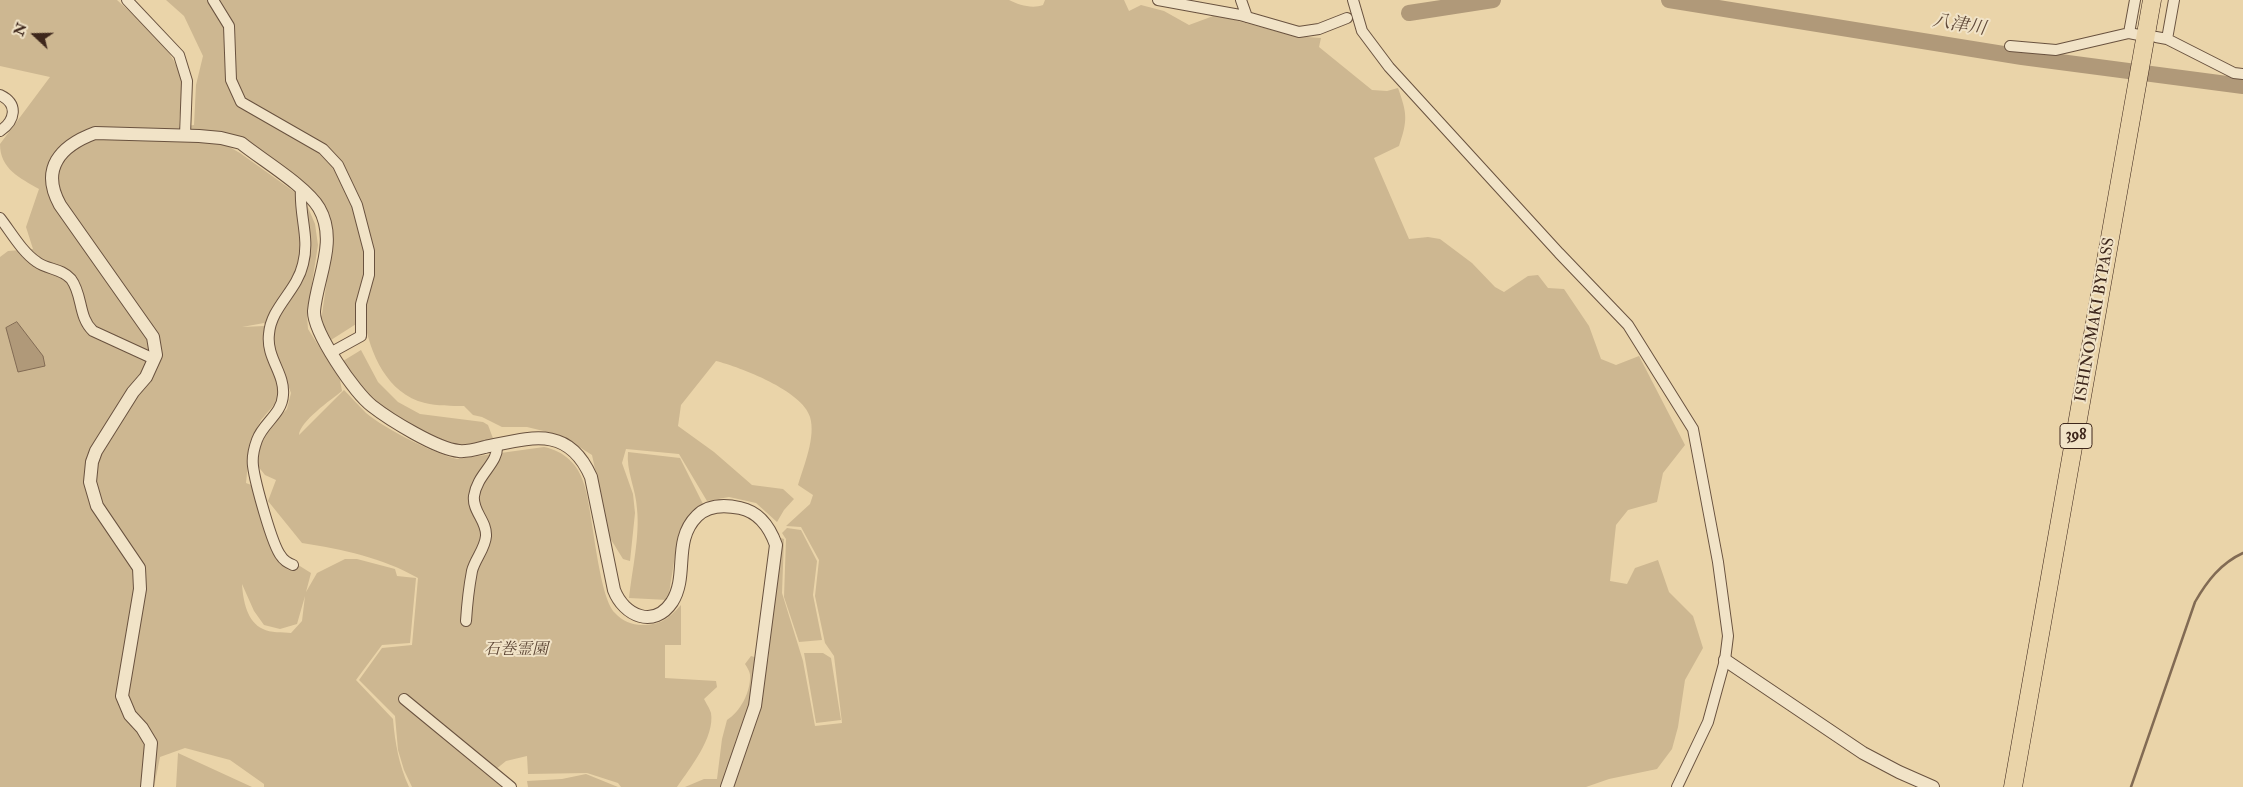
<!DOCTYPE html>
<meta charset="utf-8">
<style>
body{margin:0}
#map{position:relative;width:2243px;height:787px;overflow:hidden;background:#ead4a9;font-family:"IM FELL Double Pica",serif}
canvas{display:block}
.north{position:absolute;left:10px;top:10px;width:50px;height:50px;-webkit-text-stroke:4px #f1e3c7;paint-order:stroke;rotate:291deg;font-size:14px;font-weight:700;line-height:20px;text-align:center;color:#3e271c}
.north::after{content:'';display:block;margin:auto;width:18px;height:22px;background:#3e271c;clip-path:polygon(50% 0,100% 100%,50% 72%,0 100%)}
</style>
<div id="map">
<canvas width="2243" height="787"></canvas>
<div class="north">N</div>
</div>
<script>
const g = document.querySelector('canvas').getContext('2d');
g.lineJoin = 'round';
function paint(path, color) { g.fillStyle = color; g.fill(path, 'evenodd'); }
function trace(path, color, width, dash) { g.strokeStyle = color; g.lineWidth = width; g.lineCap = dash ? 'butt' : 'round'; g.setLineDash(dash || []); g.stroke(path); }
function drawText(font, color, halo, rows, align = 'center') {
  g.font = font + ' "IM FELL Double Pica","Noto Serif JP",serif'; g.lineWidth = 4; g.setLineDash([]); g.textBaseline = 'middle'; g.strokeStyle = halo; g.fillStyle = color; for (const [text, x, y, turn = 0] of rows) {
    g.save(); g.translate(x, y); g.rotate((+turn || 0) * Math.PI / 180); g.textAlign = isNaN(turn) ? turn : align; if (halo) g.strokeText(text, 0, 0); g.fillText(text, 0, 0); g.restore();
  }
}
paint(new Path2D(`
 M0 0H117C141 22 178 51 182 84 183 98 179 113 179 127L194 125 196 85 203 56 184 16 166 0H1009C1019 5 1032 9 1043 5L1045 0H1124L1129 11 1141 5 1164 11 1189 25 1216 15 1294 36 1321 38 1319 47 1372 90 1387 91 1398 88C1407 113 1408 120 1399 146L1374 158 1409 239 1428 237 1440 239 1472 263 1495 287 1504 292 1528 276 1538 275 1548 288 1564 289 1589 326 1601 359 1616 365 1639 356 1685 445 1663 473 1657 502 1628 510 1616 525 1610 581 1627 584 1635 568 1658 560 1669 592 1693 616 1703 648 1685 680 1678 727 1672 749 1657 769 1609 779 1586 787H685L704 779H717L722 739 727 720C740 712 751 692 750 675 750 672 747 667 745 664L751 656 768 661 779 541 781 538 784 539 782 593 803 661 815 726 842 723 834 656 825 643 815 596 819 560 801 527 786 526 810 504 813 495 798 485C804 465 816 437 810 417 803 391 740 367 716 361L681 405 678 426 714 452 752 485 783 489 794 499 784 510 777 522 756 503 729 497 707 501 679 454 626 449 622 463 633 494 635 513 630 561 623 559 610 538 592 455 560 435 527 427H502L482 417 473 415 464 406C452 406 437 406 425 403 387 394 370 353 364 319L331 340 321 321 333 238 327 210 239 138 226 145 240 153 296 193 307 205 315 224 318 245 307 315 308 329 340 380 342 391C331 400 300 421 299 435L344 390C352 398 359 406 366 413 385 429 433 453 457 459L544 447C564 451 578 464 584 484 593 511 598 596 615 613 622 621 632 625 642 625 661 625 668 619 681 605V645H665V678L716 681 717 687 704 699C706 703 710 709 711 713 715 737 690 768 677 787H621L618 783 587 773 528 774 527 756 506 761 495 770 516 787H412L404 770 398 750 395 716 359 680 382 648 412 645 418 578C383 558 342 549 302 543L268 501 276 480 265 475 257 465 256 453 263 434 287 409 291 393 275 351 273 335 264 323 242 327 264 326 265 346 280 387 279 399 261 420 250 442 246 483 254 486 275 555 295 563 311 573 306 592 317 573 345 559H357L395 569 397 576 416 578 410 643 382 645 356 680 393 719C395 743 399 765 409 787H264V784L230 760 185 748 160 757 154 787H0V257L8 251 33 249 26 227 39 189C20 178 0 169 0 144L50 77 0 66ZM242 584 254 611 264 625 280 629 297 624 305 596 302 621 291 633C283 632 270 633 263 629 247 622 243 600 242 584Z
 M361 350 378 382 398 402 420 414 483 422 488 425 494 441 453 446 433 437 390 414 368 396 356 382 343 361Z
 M628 452 680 458 703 504 684 523 678 536 668 600 629 598C632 570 640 536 637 509 636 489 626 471 628 452Z
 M787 528 801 530 817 561 813 595 822 640 799 642 784 597 786 539 782 533Z
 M804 653H823L831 658 841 720 816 723Z
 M178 753 252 787H176Z
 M586 774 618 787H528L527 781 562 779Z`), '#cdb791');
const water = new Path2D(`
 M17 322 43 356 45 366 18 372 6 328Z`);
paint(water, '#b09979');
trace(water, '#826b54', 1);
trace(new Path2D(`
 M2131 787 2195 602C2207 581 2221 563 2243 553`), '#826b54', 2.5);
trace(new Path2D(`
 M1669 0 2022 57 2243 86
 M1409 13 1493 0`), '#b09979', 16);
const minor = new Path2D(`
 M127 0 179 55 187 81 185 135
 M213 0 229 26 231 80 241 102 323 149 338 165 357 205 369 251V275L361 304V336L332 352
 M1158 0 1240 15 1299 32 1319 29 1347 18
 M1241 0 1247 17
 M1353 0 1362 31 1389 67 1559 253 1628 325 1693 429 1718 562 1728 636 1725 660 1708 722 1677 787
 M2129 33 2135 0
 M2156 37 2167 39 2234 73 2243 74
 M2167 39 2174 0
 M2010 46 2056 50 2129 33 2139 35
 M0 95C19 104 15 121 0 131
 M0 218C11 232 22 252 37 262 48 270 61 268 71 279 83 295 78 317 93 331L154 359
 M293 565C288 563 284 561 281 556 272 545 255 482 253 466 252 458 254 448 257 440 263 423 282 414 283 395 285 373 266 358 269 334 271 307 297 291 303 264 310 238 299 215 301 189
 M466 621C467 605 469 587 472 571 475 559 485 549 486 536 487 521 472 511 474 496 477 474 499 463 497 445
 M404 699 511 787`);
const tertiary = new Path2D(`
 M1725 660 1863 753 1899 772 1933 787
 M147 787 151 743 142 728 130 715 122 696 140 589 139 568 97 506 90 482 92 462 96 451 133 392 146 377 156 355 153 337 60 205C40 169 60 146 95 133L199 136 221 138 241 143C262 160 306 186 319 208 338 241 317 277 314 311 313 332 355 393 372 406 390 420 437 449 459 451 467 452 477 449 485 447 530 438 568 424 591 477L614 590C624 616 654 629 672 602 689 575 672 541 697 516 709 504 726 505 740 508 759 512 770 528 776 545L755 706 727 787`);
const trunk = new Path2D(`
 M2013 787 2152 0`);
trace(minor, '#69523f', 12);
trace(tertiary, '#69523f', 14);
trace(trunk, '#3e271c', 19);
trace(minor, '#f1e3c7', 10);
trace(tertiary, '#f1e3c7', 12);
trace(trunk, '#ead4a9', 18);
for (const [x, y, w] of [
 [2076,436,32]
]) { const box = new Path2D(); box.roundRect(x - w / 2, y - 12.5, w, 25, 4); g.fillStyle = '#f1e3c7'; g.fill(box); trace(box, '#3e271c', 1); }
drawText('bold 15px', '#3e271c', null, [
 ["398",2076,436]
]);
drawText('16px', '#3e271c', '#f1e3c7', [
 ["ISHINOMAKI BYPASS",2096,320,-80]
]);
drawText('italic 16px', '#5b4433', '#f1e3c7', [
 ["石巻霊園",516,651]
]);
drawText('italic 18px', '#604938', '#f1e3c7', [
 ["八津川",1959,26,9]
]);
</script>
